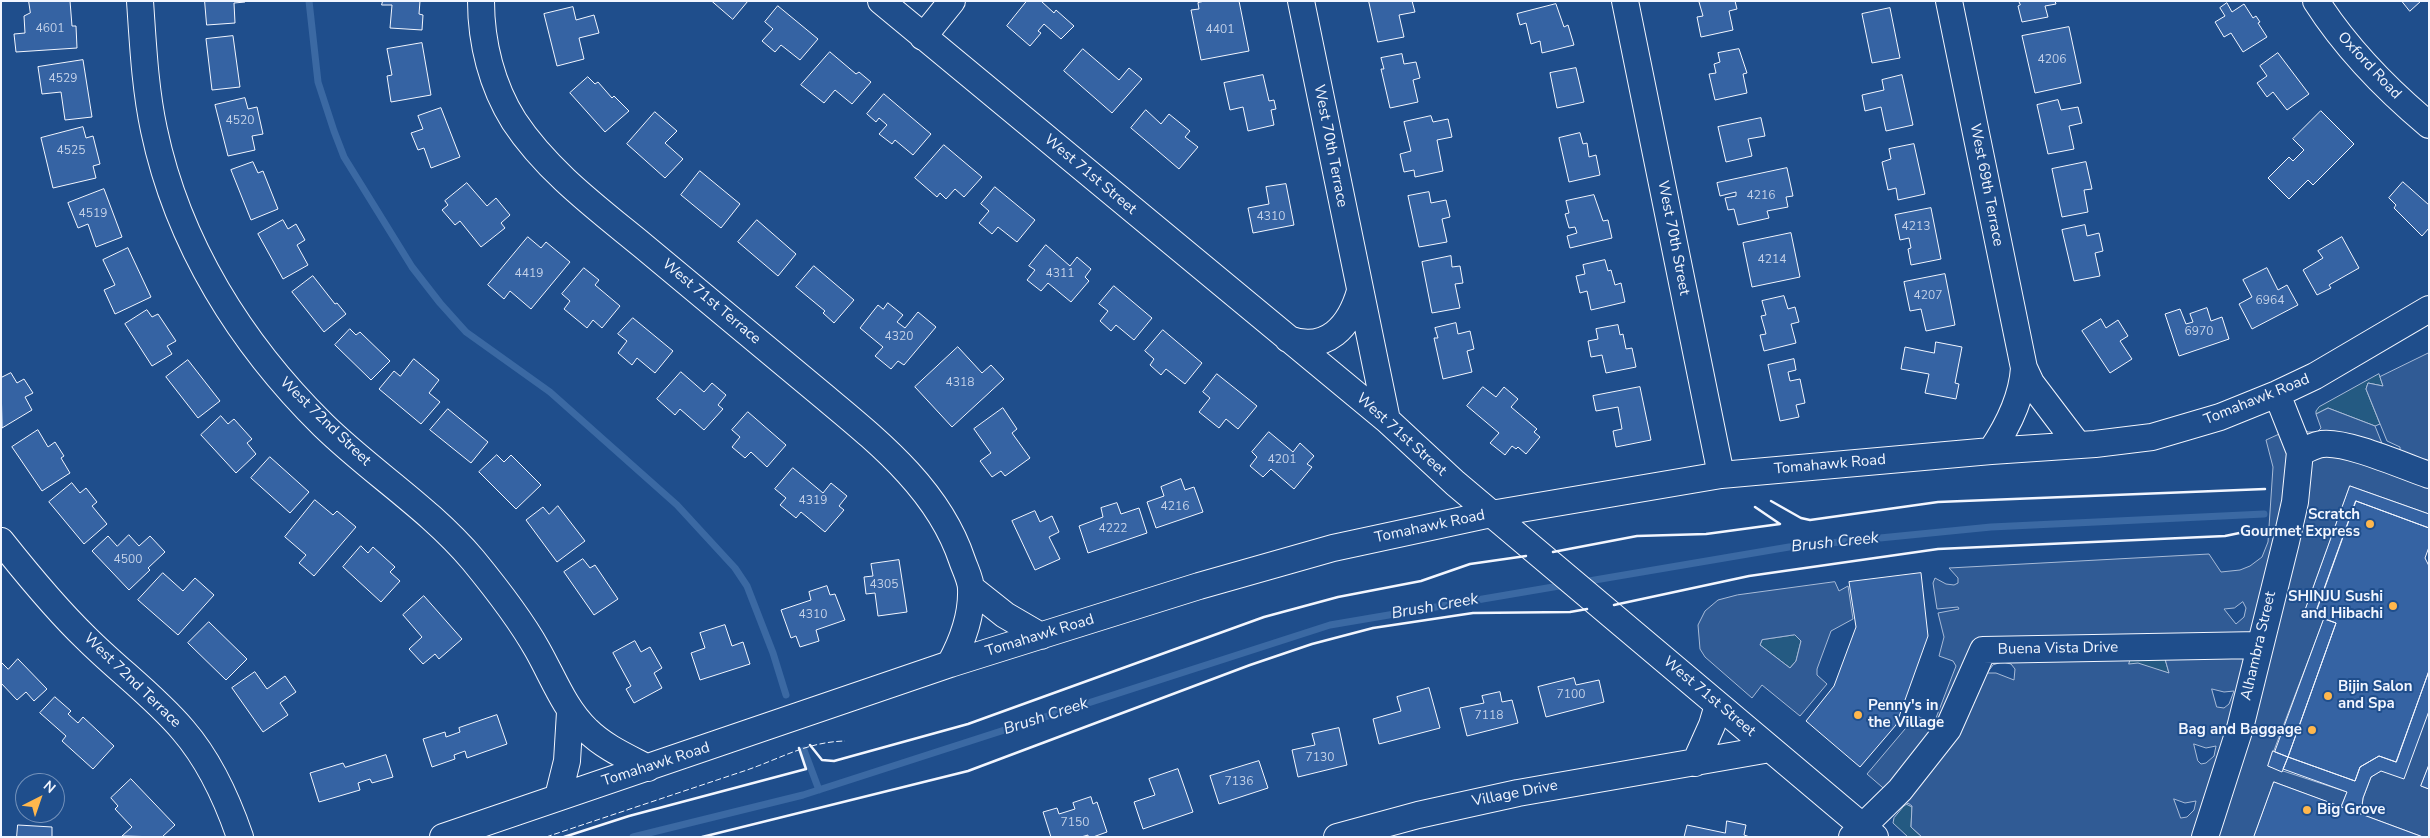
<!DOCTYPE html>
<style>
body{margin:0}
#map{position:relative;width:2430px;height:838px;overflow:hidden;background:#1f4e8c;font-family:"Nunito Sans",sans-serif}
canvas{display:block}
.frame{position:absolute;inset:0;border:2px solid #f2f6ff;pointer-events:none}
.north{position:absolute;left:15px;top:773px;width:50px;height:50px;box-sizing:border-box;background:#1f4e8c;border:1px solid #7391ba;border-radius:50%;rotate:41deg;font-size:14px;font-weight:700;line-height:20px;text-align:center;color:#f2f6ff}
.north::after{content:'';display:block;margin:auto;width:18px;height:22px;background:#ffb74d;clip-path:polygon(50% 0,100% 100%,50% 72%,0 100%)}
</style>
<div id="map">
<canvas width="2430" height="838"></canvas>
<div class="frame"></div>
<div class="north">N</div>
</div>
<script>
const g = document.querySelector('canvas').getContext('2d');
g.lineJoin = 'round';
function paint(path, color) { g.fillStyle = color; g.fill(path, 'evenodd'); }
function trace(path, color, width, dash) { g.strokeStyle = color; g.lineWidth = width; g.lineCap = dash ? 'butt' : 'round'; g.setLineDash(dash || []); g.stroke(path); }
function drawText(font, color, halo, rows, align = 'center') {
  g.font = font + ' "Nunito Sans",sans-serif'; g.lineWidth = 4; g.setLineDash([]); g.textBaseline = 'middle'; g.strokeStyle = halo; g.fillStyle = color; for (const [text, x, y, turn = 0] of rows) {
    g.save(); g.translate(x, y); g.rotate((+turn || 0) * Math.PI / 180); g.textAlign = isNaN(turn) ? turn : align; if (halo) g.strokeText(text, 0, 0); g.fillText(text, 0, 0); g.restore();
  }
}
const green = new Path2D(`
 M2379 374 2383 386 2368 383 2366 389 2380 424 2375 426 2328 408 2316 414V411L2319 407Z
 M1795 635 1801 641 1796 661 1790 668 1760 645 1762 640Z
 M2131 658 2165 659 2169 673 2129 664Z
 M1906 804 1912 807 1911 827 1922 837H1908L1893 823 1894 818Z`);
paint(green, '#245a82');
trace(green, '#a8bbd7', 1);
const parking = new Path2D(`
 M2429 353V514L2350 486 2305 611 2324 619 2268 766 2347 792 2341 807 2274 782 2254 837H1922L1911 827 1912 806 1908 803 1904 806 1867 774 1916 716 1931 721 1936 718 1956 666 1953 661 1939 656 1944 637 1938 613 1959 609 1958 607 1937 609 1933 583 1935 578 1946 584 1954 585 1958 583V578L1949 568 2209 554 2221 572 2240 570 2250 566 2262 557 2268 542 2273 467 2266 440 2299 425 2308 432H2317L2321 428 2316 414 2328 408 2375 426 2383 446 2400 451V447L2387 441 2366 389 2368 383 2383 386 2380 377ZM2243 602 2246 608 2244 617 2236 624 2224 609 2234 608ZM2131 658 2165 659 2169 673 2138 663 2129 664ZM2003 662 2011 664 2015 669 2014 680 1996 673H1987L1993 665ZM2212 689 2224 692 2234 691 2229 704 2224 708 2217 707ZM2194 744 2206 748 2216 746 2214 756 2206 763 2201 764 2198 761ZM2174 799 2185 803 2196 801 2194 810 2187 817 2181 818Z
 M1835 582 1839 591 1848 586 1853 619 1831 631 1817 669V675L1827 684 1800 716 1762 685 1752 698 1705 657 1700 649 1698 625 1705 611 1718 600 1737 595ZM1795 635 1801 641 1796 661 1790 668 1760 645 1762 640Z
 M2429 711V765L2421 786 2429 789V837H2423L2361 814 2363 798 2371 777 2381 771Z`);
paint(parking, '#305b95');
trace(parking, '#a8bbd7', 1);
trace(new Path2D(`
 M309 1 318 82 334 131 344 157 412 267 440 303 466 332 550 392 677 505 735 568 747 586 773 653 786 695
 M1583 582 1789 547 1991 527 2264 514
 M804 750 819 790
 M633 837 803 795 1330 625 1565 585`), '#3b69a3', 7);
const building = new Path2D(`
 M29 1H70L72 26H76L77 48 16 52 14 34 25 33 24 16 30 13Z
 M205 1H245V2L234 3 235 23 207 25Z
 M383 1H420L419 14 423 15 422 30 390 28 392 5H382Z
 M712 1H748L733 19Z
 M1027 1H1041L1054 13 1056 10 1074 26 1061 39 1044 24 1038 31 1041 33 1030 46 1007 26Z
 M1205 1H1239L1249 51 1201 60 1191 10 1199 9 1198 3Z
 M1369 1H1412L1415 12 1399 15 1404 37 1378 42Z
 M1735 1 1737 9 1729 11 1733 30 1701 37 1697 17 1703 16 1699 2Z
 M2019 1H2055L2056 4 2045 6 2048 17 2022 22 2018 6 2020 5Z
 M2402 1H2421L2410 11Z
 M2227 3 2232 12 2244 4 2253 18 2256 16 2260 22 2258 23 2267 37 2243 52 2231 33 2224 37 2215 22 2225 16 2220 8Z
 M1556 4 1564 27 1568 25 1574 45 1542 53 1540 41 1531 44 1526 23 1520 25 1517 14Z
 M778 6 818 39 800 60 781 45 775 52 762 41 773 29 765 22Z
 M573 7 576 20 594 15 599 33 579 38 584 59 557 66 544 14Z
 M1890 8 1900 58 1872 63 1862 14Z
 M2069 27 2081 83 2035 93 2022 36Z
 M233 36 240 87 212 90 206 39Z
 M422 43 431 95 391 102 387 76 392 75 387 49Z
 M1083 49 1119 80 1129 68 1142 79 1112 113 1064 71Z
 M1739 49 1747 73 1743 74 1747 93 1715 100 1709 74 1716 73 1714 64 1720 62 1718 53Z
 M830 52 856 74 859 72 871 82 852 104 835 90 824 103 801 85Z
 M2278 53 2309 94 2287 110 2273 92 2267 97 2257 83 2267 76 2260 66Z
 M1402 54 1404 64 1416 62 1420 78 1413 80 1418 102 1390 108 1381 69H1384L1381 58Z
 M83 60 92 117 65 120 61 92 42 94 38 67Z
 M1576 68 1584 102 1557 108 1550 73Z
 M1263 75 1269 101 1274 100 1276 109 1271 110 1274 125 1248 131 1243 107 1230 110 1224 83Z
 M1902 75 1913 125 1886 131 1881 107 1865 111 1862 95 1884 90 1882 80Z
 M588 77 595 84 598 82 612 98 614 96 629 111 605 132 570 93Z
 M884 94 931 134 913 155 895 140 892 144 879 134 887 125 879 118 876 122 867 114Z
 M245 98 248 109 257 107 263 134 252 136 255 150 228 156 215 105Z
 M2058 100 2061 110 2078 107 2082 123 2069 126 2074 149 2048 154 2037 105Z
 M441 108 460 157 431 168 424 148 418 150 411 133 423 129 418 116Z
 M1146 110 1161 124 1169 114 1190 131 1185 137 1198 147 1179 169 1131 128Z
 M2321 111 2354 144 2313 185 2308 180 2289 199 2268 178 2289 157 2293 161 2304 150 2293 139Z
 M655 112 677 131 665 143 683 159 665 178 627 144Z
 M1431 116 1433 122 1448 119 1452 137 1437 140 1443 171 1415 177 1414 170 1404 172 1400 154 1411 151 1404 122Z
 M1761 118 1765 136 1748 139 1752 156 1726 162 1718 127Z
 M83 127 86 138 93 136 100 164 93 166 96 178 53 188 41 138Z
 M1580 133 1583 144 1587 143 1589 157 1596 155 1600 175 1569 182 1559 138Z
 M1914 144 1925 194 1898 200 1896 188 1888 190 1882 162 1891 159 1889 149Z
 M944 145 982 177 964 197 955 189 946 199 940 193 937 197 915 178Z
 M253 162 258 173 263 171 278 209 251 220 231 170Z
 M2086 162 2092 189 2084 190 2088 212 2062 217 2052 169Z
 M1787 168 1793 196 1786 197 1788 207 1767 211 1769 218 1738 225 1734 209 1728 210 1725 198 1736 196V192L1720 196 1717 183Z
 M700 171 740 204 721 228 681 195Z
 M2403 182 2429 205V228L2422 236 2394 208 2396 205 2389 198Z
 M467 183 487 206 496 198 510 215 501 223 505 228 481 247 460 221 455 225 442 210 448 205 445 201Z
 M1286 184 1294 225 1253 233 1248 208 1269 204 1266 187Z
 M995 187 1035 220 1017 242 998 227 992 234 979 223 989 211 981 204Z
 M104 189 122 237 96 247 88 224 78 228 68 203Z
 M1429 192 1431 203 1446 200 1450 217 1442 219 1447 242 1419 247 1408 196Z
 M1594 195 1603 221 1608 220 1612 238 1570 248 1567 236 1577 233 1575 227 1569 228 1565 214 1569 213 1566 201Z
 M1931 208 1941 259 1911 265 1908 249 1911 248 1909 238 1900 240 1895 215Z
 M283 220 288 229 296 224 305 240 297 245 308 265 283 279 258 234Z
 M757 220 796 254 778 276 738 242Z
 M2085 225 2087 236 2099 233 2103 251 2095 253 2100 276 2074 281 2062 230Z
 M1791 233 1800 277 1752 287 1743 243Z
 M528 237 541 248 546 242 570 262 531 309 510 291 504 299 488 285Z
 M2342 237 2359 268 2329 285 2331 288 2317 295 2303 270 2323 258 2318 251Z
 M1046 245 1070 266 1077 257 1091 269 1085 277 1089 281 1071 302 1048 283 1041 291 1027 280 1035 270 1029 266Z
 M128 248 151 297 115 314 104 290 115 285 103 260Z
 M1451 256 1452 267 1460 266 1463 283 1455 284 1460 308 1432 313 1422 262Z
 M1605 260 1608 271 1611 270 1615 285 1621 283 1625 302 1591 310 1587 291 1580 293 1576 276 1585 274 1583 265Z
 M814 266 854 300 834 323 823 313 825 311 796 287Z
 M584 268 599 280 595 285 620 306 602 328 593 320 587 328 564 309 570 301 562 294Z
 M2267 268 2278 290 2287 285 2298 305 2252 329 2239 304 2252 297 2243 280Z
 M1945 274 1955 325 1926 331 1921 309 1910 311 1904 282Z
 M313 276 335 304 337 303 346 314 324 332 292 292Z
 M1114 286 1152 318 1134 340 1116 325 1111 331 1100 321 1108 311 1099 304Z
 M1784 296 1788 309 1795 307 1799 322 1791 324 1796 343 1764 351 1760 335 1766 334 1761 316 1766 315 1762 301Z
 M888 303 903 315 897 322 905 328 918 312 936 327 904 365 898 361 891 369 875 356 883 347 860 328 878 305 883 309Z
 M2207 308 2211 321 2222 317 2229 339 2179 356 2165 314 2180 309 2186 324 2193 322 2190 314Z
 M147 310 152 317 158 314 176 341 167 346 172 354 152 366 125 324Z
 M633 318 673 351 655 373 637 358 632 365 618 353 627 341 618 334Z
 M2101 319 2106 328 2118 320 2128 336 2120 341 2132 359 2110 373 2082 331Z
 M1456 323 1458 334 1470 331 1474 349 1467 351 1472 372 1443 379 1434 338H1438L1435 328Z
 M1618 325 1620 335 1623 334 1626 349 1632 348 1636 367 1606 373 1602 355 1591 357 1588 341 1598 339 1596 329Z
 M350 329 356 335 360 332 390 361 371 380 335 345Z
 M1163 330 1202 363 1185 384 1166 369 1161 375 1150 365 1154 359 1145 351Z
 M1936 342 1962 347 1955 383 1959 384 1956 399 1925 393 1929 374 1901 369 1905 347 1934 353Z
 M958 347 982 373 991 365 1004 379 952 427 915 387Z
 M414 359 439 380 429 393 440 402 421 424 379 389 394 371 400 376Z
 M1794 359 1796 370 1788 372 1790 381 1800 379 1805 403 1796 405 1799 417 1780 421 1768 365Z
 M188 360 220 401 198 418 166 377Z
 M681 372 704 392 712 383 726 395 718 405 723 409 704 430 680 409 675 415 657 399Z
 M11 373 17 383 24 379 33 393 25 397 32 410 2 428 1 378Z
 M1217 374 1257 406 1238 429 1226 419 1219 428 1199 412 1210 398 1203 392Z
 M1483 387 1496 397 1504 387 1518 399 1511 407 1537 429 1534 432 1540 437 1526 454 1518 447 1516 449 1512 446 1505 455 1490 443 1499 433 1467 406Z
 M1640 387 1651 440 1616 447 1613 431 1622 429 1618 407 1596 411 1593 396Z
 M1003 408 1017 429 1012 433 1030 458 1005 476 1001 471 992 477 980 461 991 453 974 429Z
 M448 409 488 442 471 463 430 430Z
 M748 412 786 445 767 467 751 452 745 458 732 447 740 437 732 430Z
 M221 416 228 424 234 419 252 439 247 443 256 454 236 473 201 435Z
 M38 430 48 447 55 442 64 456 61 458 70 473 42 491 12 447Z
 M1269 432 1293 452 1300 443 1314 456 1307 464 1312 467 1294 489 1271 469 1263 477 1250 466 1257 457 1252 452Z
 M497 455 504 462 511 455 541 485 516 509 479 472Z
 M270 457 309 492 290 513 251 478Z
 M793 468 823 493 831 483 847 496 839 506 844 510 825 532 801 512 796 518 780 505 786 498 775 489Z
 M1181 479 1185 490 1194 487 1203 512 1156 528 1147 502 1164 496 1161 487Z
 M72 483 80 493 86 488 97 502 92 506 107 524 84 544 49 502Z
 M2350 486 2429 514V528L2356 501 2315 615 2305 611Z
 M315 500 333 515 337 511 356 527 314 576 299 563 306 555 285 537Z
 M2356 501 2429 528V547L2425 558 2429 566V671L2396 762 2379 756 2360 767 2355 781 2288 757 2336 623 2315 615Z
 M1117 503 1121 514 1139 508 1147 533 1088 553 1079 526 1103 517 1101 508Z
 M558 506 585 541 557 562 526 520 543 507 549 514Z
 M1035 511 1040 522 1052 516 1059 532 1049 537 1060 559 1035 570 1012 521Z
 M129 535 139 546 150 536 165 552 148 568 150 570 129 590 92 551 108 536 117 546Z
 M361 546 368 553 373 547 395 567 390 572 400 581 381 602 343 567Z
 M583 559 590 568 595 565 618 599 594 615 564 572Z
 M899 560 907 612 878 616 875 593 866 594 864 577 873 576 871 564Z
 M163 573 183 591 195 578 214 595 178 635 138 600Z
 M1921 573 1928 636 1896 725 1860 767 1806 721 1834 686 1856 627 1849 582Z
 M827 586 830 595 835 594 845 620 816 630 819 641 800 647 796 636 791 638 781 610 811 600 809 592Z
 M424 596 462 639 439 659 435 654 423 664 409 649 422 637 403 615Z
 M2324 619 2336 623 2288 757 2275 752Z
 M209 622 247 659 226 680 188 643Z
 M725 625 732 646 743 642 750 664 700 680 691 653 705 648 700 633Z
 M635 641 641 652 650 647 662 668 654 673 662 688 634 703 626 689 631 686 613 653Z
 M18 659 47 689 34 701 26 692 17 700 1 683V662L8 669Z
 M2429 671V711L2404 779 2381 771 2371 777 2363 798 2361 814 2341 807 2347 792 2283 769 2288 757 2355 781 2360 767 2379 756 2396 762Z
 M255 672 267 689 285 676 296 692 280 703 288 715 263 732 232 688Z
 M1574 678 1576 685 1599 680 1604 702 1546 717 1538 687Z
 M1429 688 1440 728 1379 744 1373 719 1401 711 1397 697Z
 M1500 692 1502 702 1512 700 1518 723 1467 736 1460 708 1484 703 1482 696Z
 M55 697 71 711 68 714 78 723 83 717 114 746 93 769 62 741 66 736 40 713Z
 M497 715 507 744 467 758 465 751 454 755 455 759 432 767 423 739 445 732 446 737 460 732 459 728Z
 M1339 728 1347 765 1298 777 1292 750 1315 745 1312 734Z
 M2273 751 2288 757 2282 772 2268 766Z
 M386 755 393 777 372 783 370 779 358 783 360 790 319 802 310 773 343 763 345 767Z
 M1259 761 1268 788 1219 804 1210 776Z
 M2429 765V789L2421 786Z
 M1178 769 1193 812 1143 829 1134 802 1155 795 1149 779Z
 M131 779 175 825 162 837 122 836 132 827 115 809 118 806 111 798Z
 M2274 782 2361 814 2423 837H2254Z
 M1091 797 1093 804 1097 802 1107 832 1093 837H1088V835L1081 837H1051L1043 812 1057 808 1059 814 1075 809 1073 803Z
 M1727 821 1746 825 1744 835 1750 837H1684L1687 825 1725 833Z
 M18 825 52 827V837H17Z`);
paint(building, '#3563a3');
trace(building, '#f2f6ff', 1);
const minor = new Path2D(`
 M140 1C143 44 145 88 154 130 178 244 241 344 323 425 371 472 429 508 473 560 496 588 519 617 537 649 553 677 564 708 587 730 604 747 627 757 648 768
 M481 1C481 43 492 86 514 121 547 171 597 208 642 245 704 296 765 348 827 399 881 444 939 491 962 560 965 569 971 580 971 589 972 615 962 642 950 664
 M881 1 1387 420 1455 483 1875 837
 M1301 1 1387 420
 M1625 1 1721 475
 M1949 1 2024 368 2031 383 2078 445
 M2316 1C2346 48 2386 89 2429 125
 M923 37 952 1
 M1288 339C1327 353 1350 326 1360 291
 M2277 394 2300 452C2307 450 2314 445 2322 444 2347 441 2403 466 2429 475
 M1991 451C2008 426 2022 398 2024 368
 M1 541C28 575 55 608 86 638 118 670 154 696 183 730 209 760 227 799 240 837
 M971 588 1005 615 1041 636
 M1695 763 1712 725 1718 705
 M558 797 567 761 570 712
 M443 837 950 664 1199 586 1333 548 1491 514 1721 475 1991 451 2095 444 2152 437 2220 417 2277 394 2315 376 2429 309
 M1337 837 1418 815 1518 793 1770 749
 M1852 837 1900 790 1948 729 1983 650 2259 645
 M2205 837 2240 728 2286 542 2295 502 2300 452`);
trace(minor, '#f2f6ff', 28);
trace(minor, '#1f4e8c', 26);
trace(new Path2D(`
 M546 837C612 815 678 793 744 771 780 759 806 742 845 741`), '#f2f6ff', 1, [6, 2.5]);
trace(new Path2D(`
 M1771 501 1801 518 1810 520 1938 502 2265 489
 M1553 552 1637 536 1706 534 1780 524 1755 507
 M1614 605 1749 576 1938 549 2225 536 2249 531H2263
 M810 745 822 760 834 761 968 724 1264 617 1338 597 1421 581 1470 564 1526 556
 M564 837 629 816 806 769 799 748
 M702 837 968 771 1250 665 1312 644 1373 628 1473 613 1570 612 1587 609`), '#f2f6ff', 2.5);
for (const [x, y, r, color] of [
 [2370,524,5,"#ffb74d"],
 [2393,606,5,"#ffb74d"],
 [2328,696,5,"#ffb74d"],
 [1858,715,5,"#ffb74d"],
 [2312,730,5,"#ffb74d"],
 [2307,810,5,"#ffb74d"]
]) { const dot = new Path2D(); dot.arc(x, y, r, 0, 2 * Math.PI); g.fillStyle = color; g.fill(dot); trace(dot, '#1f4e8c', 2); }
drawText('12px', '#c3d1e8', null, [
 ["4601",50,29],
 ["4401",1220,30],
 ["4206",2052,60],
 ["4529",63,79],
 ["4520",240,121],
 ["4525",71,151],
 ["4216",1761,196],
 ["4519",93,214],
 ["4310",1271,217],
 ["4213",1916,227],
 ["4214",1772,260],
 ["4419",529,274],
 ["4311",1060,274],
 ["4207",1928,296],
 ["6964",2270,301],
 ["6970",2199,332],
 ["4320",899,337],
 ["4318",960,383],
 ["4201",1282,460],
 ["4319",813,501],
 ["4216",1175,507],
 ["4222",1113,529],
 ["4500",128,560],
 ["4305",884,585],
 ["4310",813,615],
 ["7100",1571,695],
 ["7118",1489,716],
 ["7130",1320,758],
 ["7136",1239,782],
 ["7150",1075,823]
]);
drawText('15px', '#f2f6ff', '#1f4e8c', [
 ["Oxford Road",2369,66,47],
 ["West 70th Terrace",1330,146,79],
 ["West 71st Street",1090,175,40],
 ["West 69th Terrace",1986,185,79],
 ["West 70th Street",1673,238,79],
 ["West 71st Terrace",711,302,40],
 ["Tomahawk Road",2257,400,-22],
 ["West 72nd Street",325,422,44],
 ["West 71st Street",1401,435,42],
 ["Tomahawk Road",1830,465,-5],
 ["Tomahawk Road",1430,527,-12],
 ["Tomahawk Road",1040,636,-17],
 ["Alhambra Street",2259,646,-77],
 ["Buena Vista Drive",2058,649,-1],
 ["West 72nd Terrace",132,681,44],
 ["West 71st Street",1709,697,40],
 ["Tomahawk Road",656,765,-18],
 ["Village Drive",1515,794,-11]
]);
drawText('bold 15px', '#f2f6ff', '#1f4e8c', [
 ["Scratch",2360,515],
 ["Gourmet Express",2360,532],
 ["SHINJU Sushi",2383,597],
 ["and Hibachi",2383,614],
 ["Bijin Salon",2338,687,"left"],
 ["and Spa",2338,704,"left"],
 ["Penny's in",1868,706,"left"],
 ["the Village",1868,723,"left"],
 ["Bag and Baggage",2302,730],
 ["Big Grove",2317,810,"left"]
], 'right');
drawText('italic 16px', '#f2f6ff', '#1f4e8c', [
 ["Brush Creek",1835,543,-6],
 ["Brush Creek",1435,607,-10],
 ["Brush Creek",1046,717,-18]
]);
</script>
